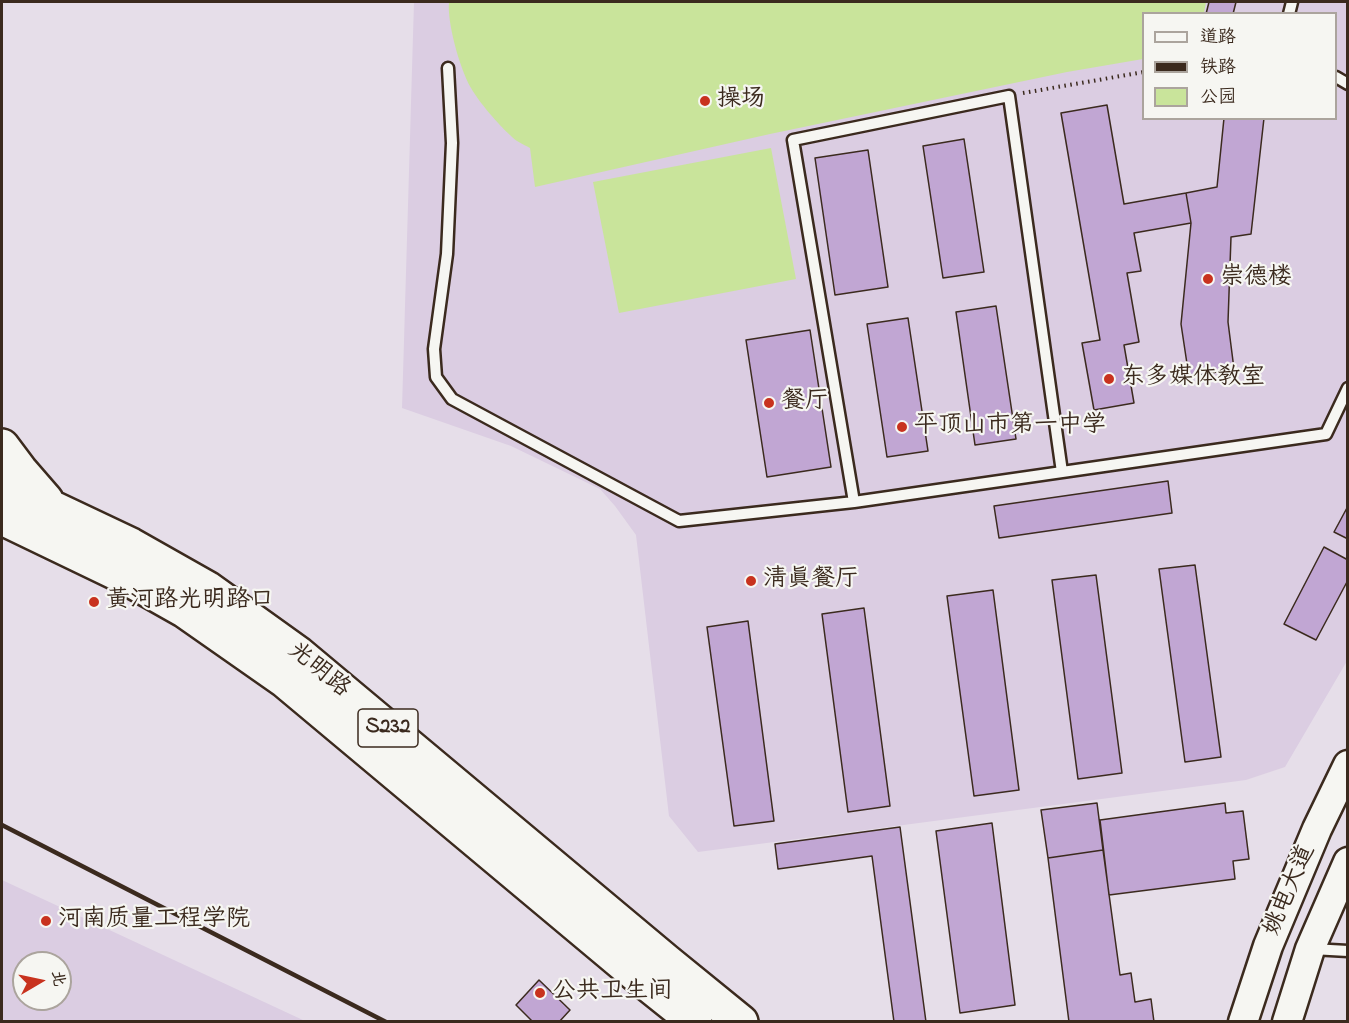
<!DOCTYPE html>
<meta charset="utf-8">
<style>
body{margin:0}
#map{position:relative;width:1349px;height:1023px;overflow:hidden;background:#e6dee9;font-family:"Indie Flower","LXGW WenKai TC",sans-serif}
canvas{display:block}
.frame{position:absolute;inset:0;border:3px solid #3b2a1e;pointer-events:none}
.legend{position:absolute;left:1142px;top:12px;width:195px;height:108px;box-sizing:border-box;background:#f6f6f2;border:2px solid #aba49d;margin:0;padding:8px 10px;list-style:none;font-size:18px;color:#3b2a1e}
.legend li{display:flex;align-items:center;gap:12px;height:30px}
.legend b{width:30px;border:2px solid #aba49d}
.north{position:absolute;left:12px;top:951px;width:60px;height:60px;box-sizing:border-box;background:#f6f6f2;border:2px solid #aba49d;border-radius:50%;rotate:81deg;font-size:16px;font-weight:700;line-height:24px;text-align:center;color:#3b2a1e}
.north::after{content:'';display:block;margin:auto;width:21px;height:27px;background:#c8321e;clip-path:polygon(50% 0,100% 100%,50% 72%,0 100%)}
</style>
<div id="map">
<canvas width="1349" height="1023"></canvas>
<div class="frame"></div>
<ul class="legend">
<li><b style="height:8px;background:#f6f6f2"></b>道路</li>
<li><b style="height:8px;background:#3b2a1e"></b>铁路</li>
<li><b style="height:16px;background:#c9e49b"></b>公园</li>
</ul>
<div class="north">北</div>
</div>
<script>
const g = document.querySelector('canvas').getContext('2d');
g.lineJoin = 'round';
function paint(path, color) { g.fillStyle = color; g.fill(path, 'evenodd'); }
function trace(path, color, width, dash) { g.strokeStyle = color; g.lineWidth = width; g.lineCap = dash ? 'butt' : 'round'; g.setLineDash(dash || []); g.stroke(path); }
function drawText(font, color, halo, rows, align = 'center') {
  g.font = font + ' "Indie Flower","LXGW WenKai TC",sans-serif'; g.lineWidth = 4.5; g.setLineDash([]); g.textBaseline = 'middle'; g.strokeStyle = halo; g.fillStyle = color; for (const [text, x, y, turn = 0] of rows) {
    g.save(); g.translate(x, y); g.rotate((+turn || 0) * Math.PI / 180); g.textAlign = isNaN(turn) ? turn : align; if (halo) g.strokeText(text, 0, 0); g.fillText(text, 0, 0); g.restore();
  }
}
paint(new Path2D(`
 M414 2H1347V661L1285 767 1246 780 698 852 669 816 636 535 615 506 600 489 511 446 402 408ZM1144 14H1336V118H1144Z
 M2 880 305 1021H2ZM24 963H60V999H24Z`), '#dbcde2');
paint(new Path2D(`
 M449 2H1206L1204 13 1144 14 1143 59 1067 72 770 134 535 187 530 148C523 144 515 141 510 135 498 124 479 102 471 88 460 69 447 23 449 2Z
 M771 148 796 279 619 313 593 182Z`), '#c9e49b');
const building = new Path2D(`
 M1209 2H1236L1233 14H1206Z
 M1107 105 1124 204 1186 193 1191 223 1134 233 1141 271 1127 273 1139 342 1124 345 1134 403 1094 410 1082 343 1100 340 1061 113Z
 M1224 118H1264L1251 234 1231 237 1228 322 1234 369 1189 377 1181 324 1191 223 1186 193 1217 187Z
 M964 139 984 272 943 278 923 146Z
 M868 150 888 287 835 295 815 158Z
 M996 306 1016 439 975 445 956 312Z
 M908 318 928 451 887 457 867 324Z
 M810 330 831 467 767 477 746 340Z
 M1168 481 1172 513 999 538 994 506Z
 M1348 506V539L1334 532Z
 M1324 547 1348 560V580L1316 640 1284 624Z
 M1195 565 1221 757 1185 762 1159 569Z
 M1096 575 1122 773 1078 779 1052 580Z
 M993 590 1019 790 974 796 947 596Z
 M864 608 890 806 848 812 822 614Z
 M748 621 774 821 734 826 707 627Z
 M1097 803 1103 850 1048 858 1041 810Z
 M1225 803 1226 813 1243 811 1249 859 1233 861 1235 879 1109 895 1100 820Z
 M992 823 1015 1005 960 1013 936 831Z
 M900 827 926 1022H894L872 856 778 869 775 844Z
 M1103 850 1120 975 1131 973 1135 1002 1151 999 1154 1022H1069L1048 858Z
 M539 980 570 1010 559 1022H533L516 1005Z`);
paint(building, '#c1a6d3');
trace(building, '#3b2a1e', 1.5);
const service = new Path2D(`
 M1289 14 1292 2
 M448 68 452 143 447 254 434 349 436 377 452 399 679 521 854 502 1326 434 1348 388
 M1336 77 1348 84
 M854 502 793 140 1009 96 1062 472
 M1312 949 1348 951`);
const secondary = new Path2D(`
 M1243 1022 1268 946 1317 829 1348 765
 M1287 1022 1310 949 1348 862`);
const primary = new Path2D(`
 M2 446 20 470 46 500
 M2 484 131 545 207 588 299 654 666 961 741 1022
 M2 518 123 576 185 611 285 681 640 978 695 1022`);
trace(service, '#3b2a1e', 15);
trace(secondary, '#3b2a1e', 33);
trace(primary, '#3b2a1e', 38);
trace(new Path2D(`
 M1023 93 1144 72`), '#3b2a1e', 4, [1.5, 4.5]);
trace(service, '#f6f6f2', 10);
trace(secondary, '#f6f6f2', 28);
trace(primary, '#f6f6f2', 33);
trace(new Path2D(`
 M2 825 386 1022`), '#3b2a1e', 4.5);
for (const [x, y, r, color] of [
 [705,101,6,"#c8321e"],
 [1208,279,6,"#c8321e"],
 [1109,379,6,"#c8321e"],
 [769,403,6,"#c8321e"],
 [902,427,6,"#c8321e"],
 [751,581,6,"#c8321e"],
 [94,602,6,"#c8321e"],
 [46,921,6,"#c8321e"],
 [540,993,6,"#c8321e"]
]) { const dot = new Path2D(); dot.arc(x, y, r, 0, 2 * Math.PI); g.fillStyle = color; g.fill(dot); trace(dot, '#f6f6f2', 2); }
for (const [x, y, w] of [
 [388,728,60]
]) { const box = new Path2D(); box.roundRect(x - w / 2, y - 19, w, 38, 4.5); g.fillStyle = '#f6f6f2'; g.fill(box); trace(box, '#3b2a1e', 1.5); }
drawText('bold 22px', '#3b2a1e', null, [
 ["S232",388,728]
]);
drawText('24px', '#3b2a1e', '#f6f6f2', [
 ["操场",717,101],
 ["崇德楼",1220,279],
 ["东多媒体教室",1121,379],
 ["餐厅",781,403],
 ["平顶山市第一中学",914,427],
 ["清真餐厅",763,581],
 ["黄河路光明路口",106,602],
 ["河南质量工程学院",58,921],
 ["公共卫生间",552,993]
], 'left');
drawText('24px', '#3b2a1e', '#f6f6f2', [
 ["光明路",318,671,39],
 ["姚电大道",1291,891,-67]
]);
</script>
